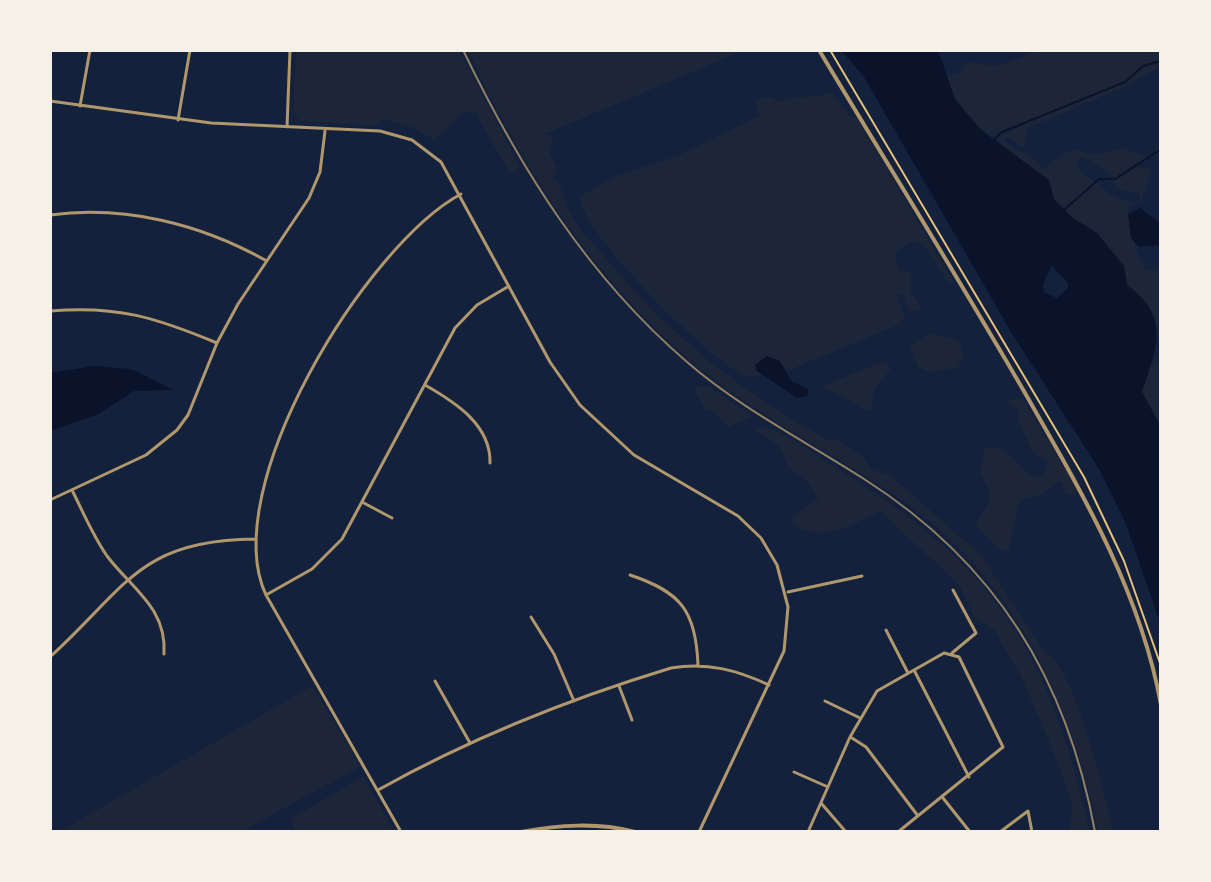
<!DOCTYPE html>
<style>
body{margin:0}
#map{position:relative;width:1211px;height:882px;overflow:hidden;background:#14213d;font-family:Montserrat,sans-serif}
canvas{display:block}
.frame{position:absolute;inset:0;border:52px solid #f6f1e7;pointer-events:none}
</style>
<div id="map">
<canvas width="1211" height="882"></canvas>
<div class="frame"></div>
</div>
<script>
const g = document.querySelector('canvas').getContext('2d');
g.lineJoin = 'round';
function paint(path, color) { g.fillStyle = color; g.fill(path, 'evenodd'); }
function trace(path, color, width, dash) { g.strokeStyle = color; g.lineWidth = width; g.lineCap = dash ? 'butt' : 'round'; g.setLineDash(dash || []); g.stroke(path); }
paint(new Path2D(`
 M296 50H459L520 167 512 173 508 170 475 112H463L435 140 412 127 381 119 379 126 299 121 293 110Z
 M468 50H744L543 135H552L553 139 549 151 557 168 553 178C563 187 562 193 566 204 574 225 596 246 610 263 670 336 746 395 828 440L837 439 864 458 872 470 889 474 981 555 1047 655C1072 661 1107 801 1113 832H1098C1072 701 1012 575 899 498 825 447 740 408 674 346 584 263 518 161 468 50Z
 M1040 50H1161V66L1124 87 1027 128 1024 148 1007 137 1004 140 1017 151 1027 153 1042 169 1072 149 1094 155 1122 148 1147 156 1161 146V148L1115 178 1084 157 1078 159 1076 167 1112 195 1134 204 1140 200 1139 194 1117 188 1111 180H1117L1136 167 1152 169 1141 202 1127 208C1130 229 1134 251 1146 270L1161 268V344C1156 320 1147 299 1127 285L1125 271 1097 233 1073 218 1054 199 1048 184 995 139 1033 120 991 136C968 122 955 100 946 75L959 74 967 62 998 66Z
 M831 92 849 115 857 118 954 283 948 282 922 243C912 240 897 247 895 257L900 270 911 272V293L923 308 909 312 903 295 896 294 905 318 900 324 787 371 767 356 756 365 762 375 747 377C712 363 579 232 580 196L616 176 677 156 760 116 754 101 769 97 780 102C798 93 814 100 831 92Z
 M931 333 959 341 963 357 958 368 929 372 918 367 910 345Z
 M1161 360V427L1142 392 1152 361Z
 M877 364 886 363 891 369 874 389 871 412 822 386Z
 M708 386 753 416 729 427 711 410H706L695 392 697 387Z
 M1016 398 1023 399 1077 489 1075 495 1066 494 1061 482H1056L1043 494 1019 500 1009 550 1003 552 975 524 989 503 990 492 980 473 985 448C1011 443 1015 469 1036 477L1044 474 1049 461 1035 454 1029 444 1019 422V411L1007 402Z
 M756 426C784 428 817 456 841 471 999 568 1049 654 1090 832H1070L1072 802 1049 741 1021 676 994 630 975 618 959 585 880 511C851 525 824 543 793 525V516L818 499 805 478 788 468C780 443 779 444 755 431Z
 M312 686 361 766 241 832H59Z
 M363 777 395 832H297L291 822 293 817Z`), '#1d2539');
paint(new Path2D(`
 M841 50H938L955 99 981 130 1049 180 1054 199 1073 218 1097 233 1124 266 1127 285C1171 317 1157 348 1142 392L1161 427V625L1125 522 1099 469 1011 332 864 77ZM1052 266 1068 283V288L1057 298 1044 292 1043 284Z
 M1140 208 1159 222 1161 245 1139 247 1131 238 1128 214Z
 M767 356 780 361 791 381 808 389V396L797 398 757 371 755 365Z
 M94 366 131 369 173 390 134 391 99 414 50 431V373Z`), '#0b132b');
trace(new Path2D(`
 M995 139 1002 132 1125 82 1143 66 1161 61
 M1064 210 1099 179H1115L1161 149`), '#0b132b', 2);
trace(new Path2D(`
 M830 50 1084 477 1124 561 1161 666`), '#e5c07b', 2);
trace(new Path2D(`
 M50 101 211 123 380 131 412 140 441 162 550 362 580 405 634 455 738 516 761 538 777 565 788 607 784 651 699 832
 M80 106 90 50
 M178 120 190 50
 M287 127 290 50
 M50 215C125 205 200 224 265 260
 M50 311C117 305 157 318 217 343
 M425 385C455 402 491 425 490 463
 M72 490C83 512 93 536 107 556 132 589 167 608 164 654
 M50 500 146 455 177 430 188 415 217 343 238 304 309 198 320 172 325 131
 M362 502 392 518
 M630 575C681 592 696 611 698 665
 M788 592 862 576
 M266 595 312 569 342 539 455 328 477 305 509 286
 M531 617 554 654 574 701
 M886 630 908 673
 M952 653 976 633 953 590
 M50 657C127 587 139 540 255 539
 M914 670 969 777
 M435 681 470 743
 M619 686 632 720
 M825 701 860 718
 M852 738 866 747 918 816
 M794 772 828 787
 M378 790C471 738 569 699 671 668 707 662 737 670 769 685
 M943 798 970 832
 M821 803 846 832
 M401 832 266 595C216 489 366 245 461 194
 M808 832 850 737 877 691 944 653 959 657 1003 747 898 832
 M1000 832 1028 811 1032 832`), '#b1986c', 3);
trace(new Path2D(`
 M819 50C889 167 961 282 1029 400 1084 496 1141 594 1161 705
 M521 832C559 825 597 822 635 832`), '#b1986c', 4);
trace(new Path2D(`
 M463 50C520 168 587 276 687 362 740 408 805 441 864 479 996 563 1067 679 1095 832`), '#918062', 2);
</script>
